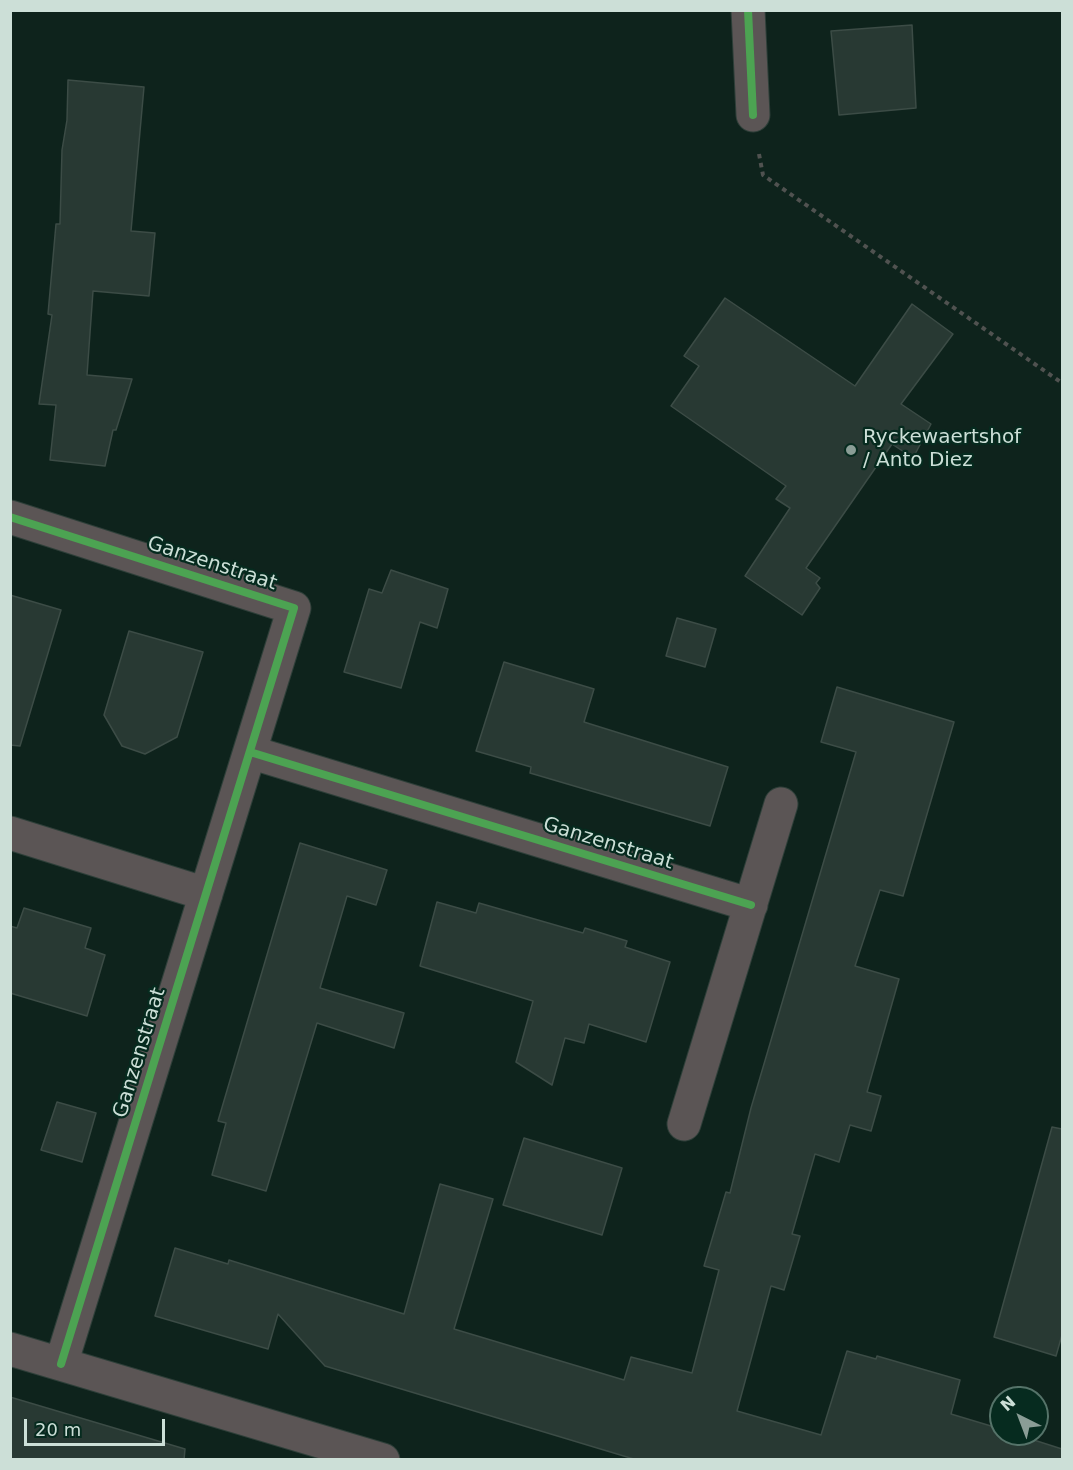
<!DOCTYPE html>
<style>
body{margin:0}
#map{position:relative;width:1073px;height:1470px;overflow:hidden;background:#0e231c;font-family:"DejaVu Sans",sans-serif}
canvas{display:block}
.frame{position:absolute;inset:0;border:12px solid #ccdfd7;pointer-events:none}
.north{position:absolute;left:989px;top:1386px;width:60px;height:60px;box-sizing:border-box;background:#062b1f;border:2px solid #557369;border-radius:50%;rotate:318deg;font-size:16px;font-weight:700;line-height:24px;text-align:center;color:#ccdfd7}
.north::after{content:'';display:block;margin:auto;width:21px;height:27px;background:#8a9d96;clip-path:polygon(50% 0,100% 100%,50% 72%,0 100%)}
.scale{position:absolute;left:24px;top:1419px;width:141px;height:27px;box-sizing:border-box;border:3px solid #ccdfd7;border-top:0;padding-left:8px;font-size:18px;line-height:21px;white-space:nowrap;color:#ccdfd7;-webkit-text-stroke:4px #062b1f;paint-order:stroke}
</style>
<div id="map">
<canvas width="1073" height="1470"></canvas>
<div class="frame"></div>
<div class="north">N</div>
<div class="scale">20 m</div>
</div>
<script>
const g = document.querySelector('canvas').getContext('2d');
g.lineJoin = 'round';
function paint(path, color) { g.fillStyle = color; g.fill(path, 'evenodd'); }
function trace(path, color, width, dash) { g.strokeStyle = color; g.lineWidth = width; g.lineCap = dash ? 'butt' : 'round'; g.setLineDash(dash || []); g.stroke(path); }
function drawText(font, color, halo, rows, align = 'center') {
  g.font = font + ' "DejaVu Sans",sans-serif'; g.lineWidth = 4.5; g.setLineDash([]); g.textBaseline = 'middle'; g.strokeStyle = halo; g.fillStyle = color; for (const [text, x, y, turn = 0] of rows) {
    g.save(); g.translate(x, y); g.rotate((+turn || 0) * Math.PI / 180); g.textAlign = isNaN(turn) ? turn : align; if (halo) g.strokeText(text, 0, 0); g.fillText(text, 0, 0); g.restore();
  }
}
const building = new Path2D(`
 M912 25 916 108 839 115 831 31Z
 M68 80 144 87 131 231 155 233 149 296 93 291 87 375 132 379 116 430H113L105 466 50 460 56 405 39 404 52 315 48 314 56 224H60L62 150 67 120Z
 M725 298 855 386 912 304 953 334 901 404 931 424 913 458 892 444 806 568 820 578 816 583 820 588 802 615 745 576 790 508 776 499 786 486 671 406 699 366 684 356Z
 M391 570 448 589 437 628 420 622 401 688 344 672 369 589 382 593Z
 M10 595 61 610 20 746 10 745Z
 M677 618 716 629 705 667 666 656Z
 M129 631 203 652 177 737 145 754 122 746 104 715Z
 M504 662 594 689 584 722 728 767 710 826 530 773 531 767 476 751Z
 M837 687 954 722 903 896 880 890 855 966 899 979 867 1092 881 1096 871 1131 850 1125 839 1162 815 1154 792 1234 800 1236 784 1290 771 1286 737 1411 821 1435 847 1351 876 1359 877 1356 960 1380 951 1414 1001 1429V1434H1015L1062 1449V1460H637L325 1366 278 1314 268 1349 155 1316 175 1248 228 1264 229 1260 404 1314 440 1184 493 1199 454 1329 624 1380 631 1357 692 1373 719 1270 704 1266 726 1192 730 1193 751 1108 856 752 821 742Z
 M300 843 387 870 376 905 347 896 320 988 404 1013 394 1048 317 1023 266 1191 212 1175 226 1123 218 1121Z
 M437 902 476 913 479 903 583 933 585 928 627 941 625 947 670 962 646 1042 589 1024 584 1043 565 1038 552 1085 516 1062 533 1001 420 966Z
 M24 908 91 928 85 948 105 955 87 1016 10 993V926L17 928Z
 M57 1102 96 1113 82 1162 41 1150Z
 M1052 1127 1062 1129V1335L1056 1356 994 1337Z
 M524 1138 622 1168 602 1235 503 1205Z
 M10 1397 185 1449 184 1460H10Z`);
paint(building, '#283933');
trace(building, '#3c4c46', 1.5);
const minor = new Path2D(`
 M748 10 753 115
 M10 517 294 608 61 1364
 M250 752 751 905
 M10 833 206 894
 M684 1124 781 804
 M10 1349 383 1460`);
trace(minor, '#2e3f39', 35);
trace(new Path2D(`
 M759 154 763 175 1062 383`), '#505250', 4, [4.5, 4.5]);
trace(minor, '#5b5555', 33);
trace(new Path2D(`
 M748 10 753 115
 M10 517 294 608 61 1364
 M250 752 751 905`), '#4ca352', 8);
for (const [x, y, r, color] of [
 [851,450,6,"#8a9d96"]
]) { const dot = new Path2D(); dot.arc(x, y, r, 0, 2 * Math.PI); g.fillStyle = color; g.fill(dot); trace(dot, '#062b1f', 2); }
drawText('20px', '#ccdfd7', '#062b1f', [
 ["Ryckewaertshof",863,438],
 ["/ Anto Diez",863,461]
], 'left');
drawText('20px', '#ccdfd7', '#062b1f', [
 ["Ganzenstraat",212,564,18],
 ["Ganzenstraat",608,844,17],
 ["Ganzenstraat",140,1053,-73]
]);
</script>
